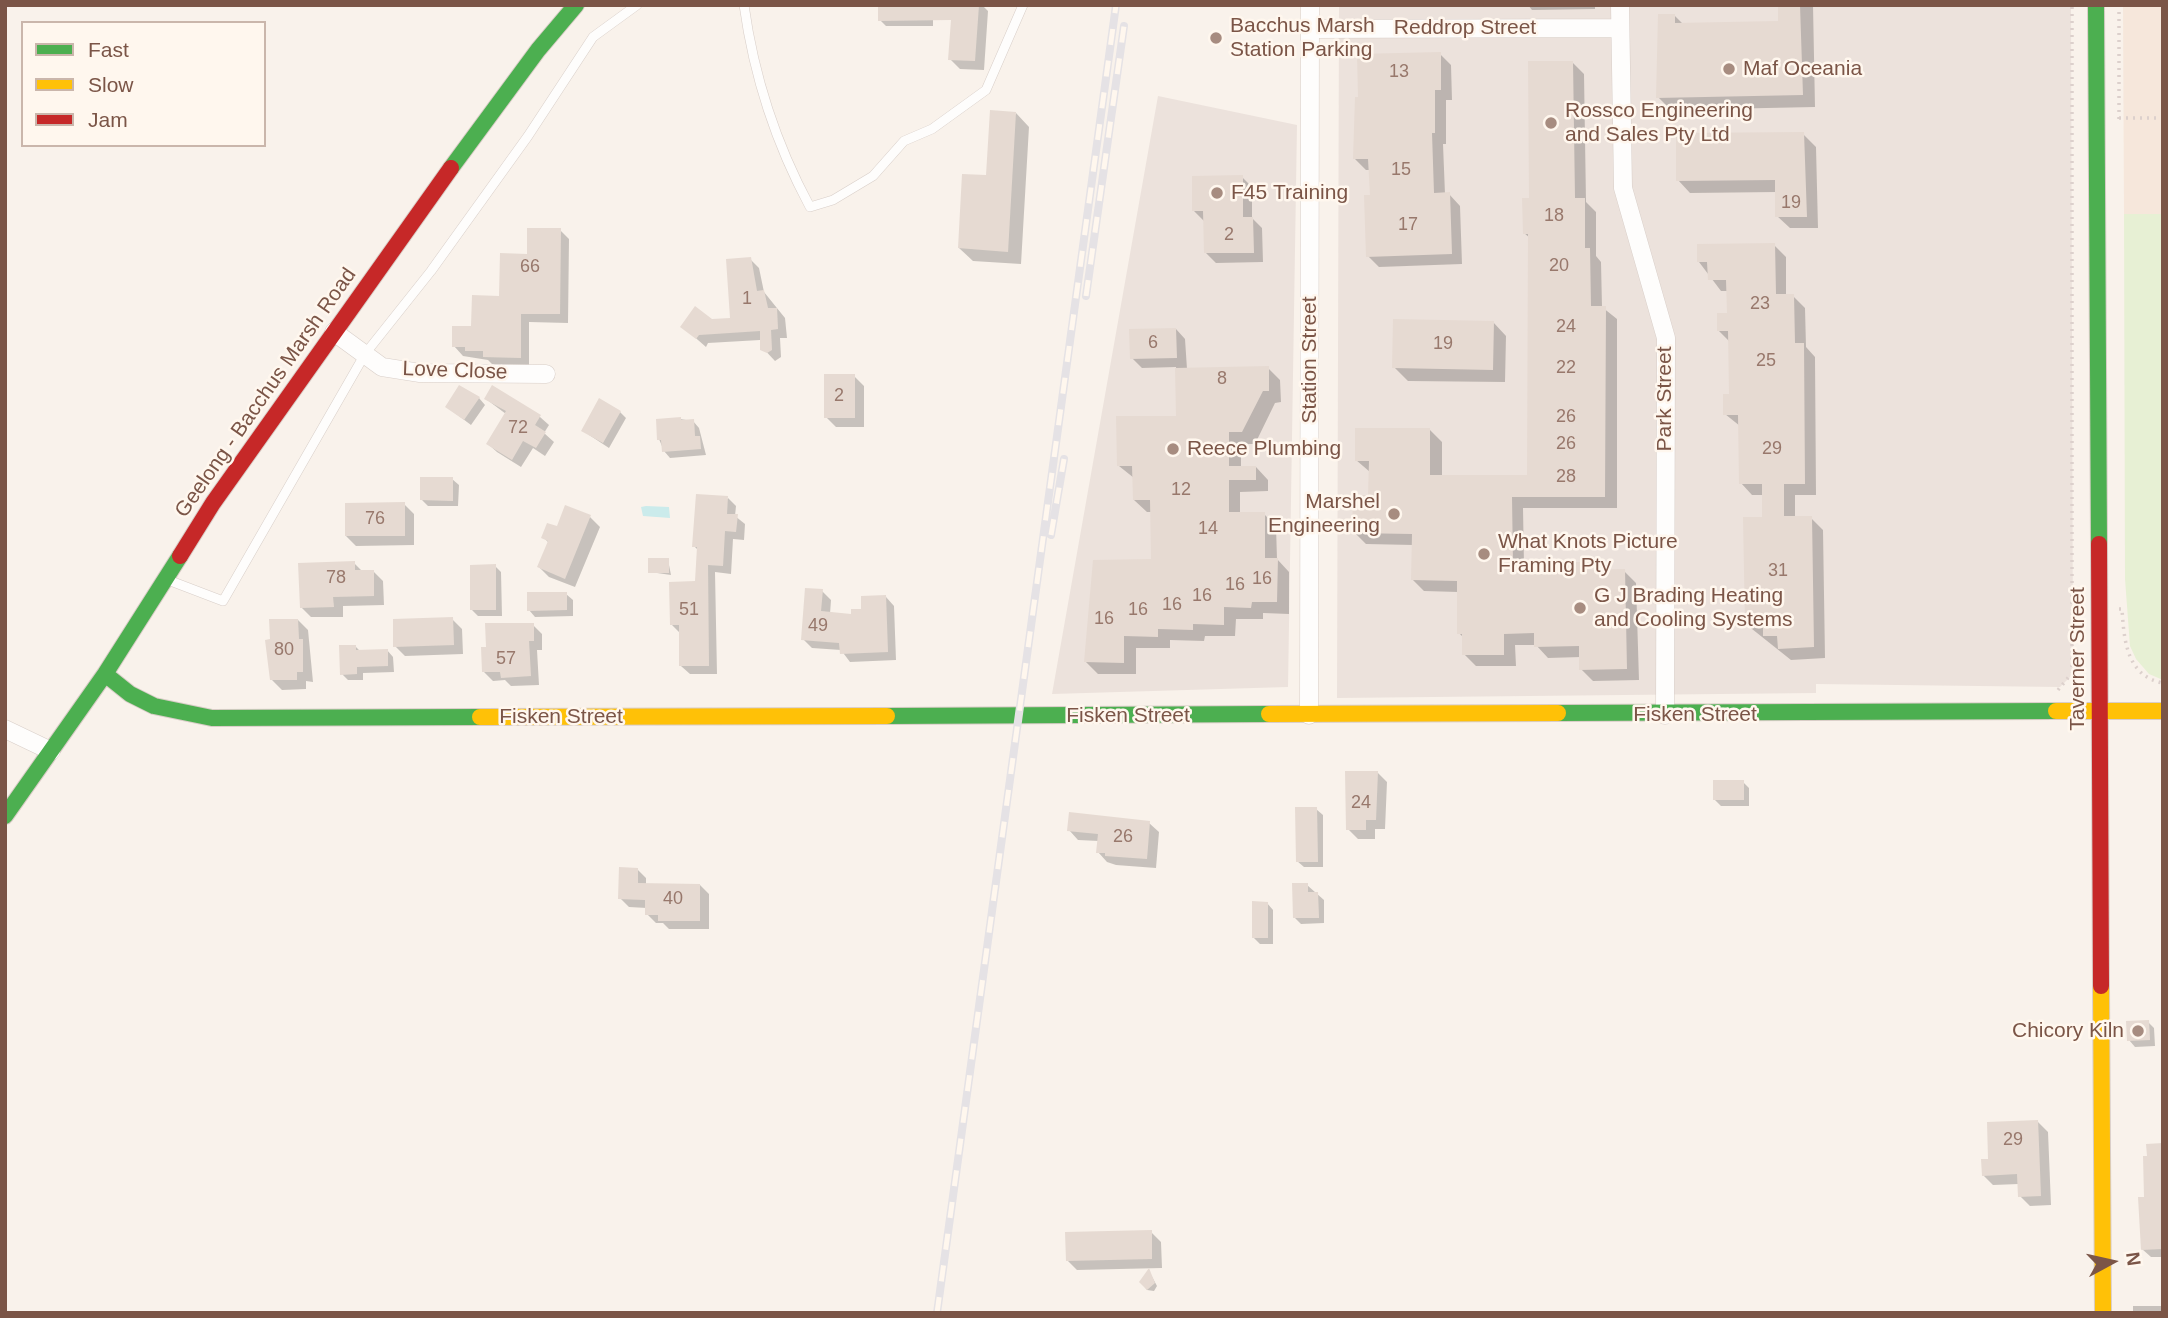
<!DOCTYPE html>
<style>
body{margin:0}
#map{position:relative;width:2168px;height:1318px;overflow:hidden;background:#f9f2eb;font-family:Helvetica,sans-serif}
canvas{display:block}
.frame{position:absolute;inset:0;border:7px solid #7b5547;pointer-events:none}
.legend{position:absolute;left:21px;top:21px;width:245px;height:126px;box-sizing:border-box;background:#fff7ee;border:2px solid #cab6ab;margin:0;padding:9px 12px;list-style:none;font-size:21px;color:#7b5547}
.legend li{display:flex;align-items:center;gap:14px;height:35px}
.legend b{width:35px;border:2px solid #cab6ab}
.north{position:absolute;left:2077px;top:1227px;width:70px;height:70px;-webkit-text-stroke:5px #fff7ee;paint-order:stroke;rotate:82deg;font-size:19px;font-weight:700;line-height:28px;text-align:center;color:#7b5547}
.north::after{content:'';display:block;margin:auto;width:24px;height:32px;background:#7b5547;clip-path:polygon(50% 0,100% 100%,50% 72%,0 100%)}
</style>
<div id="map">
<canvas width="2168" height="1318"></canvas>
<div class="frame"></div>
<ul class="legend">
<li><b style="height:9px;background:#4caf50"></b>Fast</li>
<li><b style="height:9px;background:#ffc107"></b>Slow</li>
<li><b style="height:9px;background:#c62828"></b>Jam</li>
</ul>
<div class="north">N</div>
</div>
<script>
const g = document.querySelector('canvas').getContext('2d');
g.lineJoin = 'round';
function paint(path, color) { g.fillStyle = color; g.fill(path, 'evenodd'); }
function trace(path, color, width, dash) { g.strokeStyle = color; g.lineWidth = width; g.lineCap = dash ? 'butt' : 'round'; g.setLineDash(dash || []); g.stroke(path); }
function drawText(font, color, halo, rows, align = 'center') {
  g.font = font + ' Helvetica,sans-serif'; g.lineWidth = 5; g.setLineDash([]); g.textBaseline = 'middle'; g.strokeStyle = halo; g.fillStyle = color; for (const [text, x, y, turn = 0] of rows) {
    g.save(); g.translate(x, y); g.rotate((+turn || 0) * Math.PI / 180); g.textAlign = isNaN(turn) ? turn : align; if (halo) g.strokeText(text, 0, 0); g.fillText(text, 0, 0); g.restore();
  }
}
paint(new Path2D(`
 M2123 5H2163V214H2124Z`), '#f6e7db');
paint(new Path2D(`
 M1339 5H2071L2073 674 2060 687 1816 684V693L1337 698Z
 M1158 96 1297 125 1288 687 1052 694Z`), '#ece2dc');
paint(new Path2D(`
 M2124 214H2163V680L2149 674 2136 659 2130 646 2125 579Z`), '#e7f0d4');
paint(new Path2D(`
 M646 506 669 507 670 518 643 516 641 507Z`), '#cbebeb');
paint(new Path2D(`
 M933 5V26H886L880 20Z
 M954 5H982L988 11 984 70 960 69 950 59Z
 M1380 5H1420L1381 7Z
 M1528 5H1595V9L1532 10Z
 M1779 5H1813L1815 107 1671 110 1658 97 1674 15 1683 24 1780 23Z
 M1440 54 1451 65 1452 100H1446V144H1443L1445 194H1449L1460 206 1462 264 1379 267 1368 256 1371 170H1366L1355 159Z
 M1572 62 1584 74 1586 202 1596 212V256L1601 262 1602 307 1617 319V508H1523L1524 565 1579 564 1587 572 1624 571 1636 583 1639 680 1593 681 1581 669V657L1548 658 1536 645H1515L1516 666H1476L1464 654V638L1459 633 1458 592 1424 591 1412 579 1413 545 1366 544 1354 532 1370 497V472L1356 460 1430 430 1442 442V477L1529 476 1530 238 1524 233Z
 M1016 113 1029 127 1021 264 973 261 959 248Z
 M1803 134 1816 147 1818 228H1790L1777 216V192L1690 193 1678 180Z
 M1242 177 1252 187V218L1262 228 1263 262 1216 263 1206 253 1204 221 1194 211Z
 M560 230 569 239 568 323 529 322V366H494L488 360 463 356 454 346 501 298 528 255Z
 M1774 245 1786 257V296H1793L1805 308 1806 347 1815 357 1816 495H1795V518H1811L1823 530 1825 658 1791 660 1747 625 1764 518V495H1752L1741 483 1740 426 1725 414 1730 396V342L1718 330 1728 315V291H1721L1699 262Z
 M750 259 759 268 764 292 785 318 787 338H780L781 357 775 361 760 345V340L708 343 706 347 682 326 732 320Z
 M1493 322 1506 336 1505 382 1408 381 1394 367Z
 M1176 329 1185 339 1187 369 1268 368 1280 380 1281 402 1275 403 1255 444H1241V467H1256L1268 480V491L1240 492V514H1264L1276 526 1277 559 1289 572V614L1263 613V619H1236L1235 636H1205L1204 641 1170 640V648H1136V674H1098L1085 661 1152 561V512H1147L1134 500V478L1119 466 1177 418 1176 367 1142 368 1132 358Z
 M854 376 864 386V427H836L826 417Z
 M479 398 485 405 471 425 447 407Z
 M486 399 540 417 549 425 544 433 554 442 545 456 533 448 521 467 497 452 488 444 506 414Z
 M620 412 626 418 609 448 583 431Z
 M680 419 693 421 699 428 706 455 670 458 664 451 659 439Z
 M452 479 459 485 458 506H428L422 500Z
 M728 498 736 506 735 516 745 524 744 540 733 539 731 574 715 572 717 674H690L681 666V634L672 625 697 583 699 551 694 546Z
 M404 504 414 514V545L356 546 346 536Z
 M590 517 600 527 575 587 549 577 539 567 549 543 543 537Z
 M668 560 671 575 650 572Z
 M354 563 363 572 373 571 383 581 384 605 343 606V617H311L301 607Z
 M495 566 501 572 502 616H478L472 610Z
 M822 591 831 600 830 614 853 616 886 597 894 606 896 660 850 662 841 650 812 648 803 639Z
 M566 594 573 600V616L535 617 529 610Z
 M452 619 462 629 463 654 405 656 395 646Z
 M298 620 308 630 313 682 306 681V689L282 690 272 680Z
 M533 625 542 634V650H537L539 685 511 686 505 680 493 681 484 672Z
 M355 646 361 652 387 650 393 657 394 672 363 673V680H348L342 674Z
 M1377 772 1387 782 1385 829H1375V839H1358L1348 829Z
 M1743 782 1749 788V806H1721L1714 799Z
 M1316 809 1323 815V867H1304L1297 861Z
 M1149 823 1159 832 1156 868 1116 865 1107 862 1098 852 1099 841 1078 840 1069 830Z
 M637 869 646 878V885H700L709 894V929H669L663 923H656L647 914V908L629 907 620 898Z
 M1307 885 1324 900V923L1301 924 1295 918Z
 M1267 903 1273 910V944H1260L1253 937Z
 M2148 1022 2154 1028 2155 1046 2135 1047 2129 1040Z
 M2038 1122 2048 1132 2051 1205 2030 1206 2020 1196 2019 1184 1993 1185 1983 1175 1990 1161Z
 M2163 1145V1257H2151L2142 1249 2146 1198Z
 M1151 1232 1161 1242 1162 1268 1077 1270 1067 1260Z
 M1149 1271 1157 1286 1154 1291 1147 1290 1141 1282Z
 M2133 1306H2163V1313H2133Z`), '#0003');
paint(new Path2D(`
 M878 5H979L975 61 948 60 951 20 878 21Z
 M1778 5H1800L1803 95 1656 98 1658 14H1675V23L1778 21Z
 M1441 52V90H1435V133H1432L1434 193 1450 192 1452 254 1366 257 1364 195H1370L1368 159H1353L1355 97H1358L1357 54Z
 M1528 61H1573L1575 198H1585V248H1590L1591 306H1606L1605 497H1512L1513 564 1580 562V570L1625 569 1627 669 1579 670V646L1534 647V633L1504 634V655H1462V634H1457V581L1411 580 1412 534 1352 533 1353 495H1368L1369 461H1355V428H1430V475H1527L1528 234H1523L1522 198H1529Z
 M990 110 1016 112 1008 252 958 248 962 174 986 175Z
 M1804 132 1807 217H1775V180L1676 181V133Z
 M1243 175V217H1253L1254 253H1204L1203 211H1192V176Z
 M527 228H561L560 314H521V358L483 357V351H465V347H452V326H471L472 295 499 296 500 253 527 254Z
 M1775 243 1776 294H1794L1795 343H1804L1805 484H1784V516H1812L1814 647 1778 649 1777 636H1763V626L1745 625 1743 517H1762V484H1739L1738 415H1723V394H1729L1728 331H1717V313H1727L1726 280H1708L1707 262H1697V244Z
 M751 257 757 291 764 290 768 308H777L778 329 771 330 772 350 767 353 760 350V331L699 335 696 339 680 327 695 306 712 319 730 318 726 259Z
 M1393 319 1494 321 1493 370 1392 368Z
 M1176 328 1177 358 1130 359 1129 329Z
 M1269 366V391H1263L1242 432H1229V466H1256V480H1229V512H1265V558H1278L1277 602H1252L1251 608 1224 607V625L1193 624V630L1158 629V637L1124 636V663L1084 662 1093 560 1151 559 1150 500H1133L1132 466H1117L1116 416H1176L1175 368Z
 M824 374H855V418H824Z
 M459 385 480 397 464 420 445 407Z
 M492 385 541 415 535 425 546 432 536 448 523 441 512 460 486 444 506 411 484 399Z
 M599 398 621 411 603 443 581 431Z
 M681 417V420L694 419 695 436H700L701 449 662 452 661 440H657L656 419Z
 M420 477H453V501L420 500Z
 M696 494 728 496 727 514H738L736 532 725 531 723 566 708 565 709 666H679V625H670L669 582 695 581 697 547H692Z
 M405 502V536H345V503Z
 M565 505 591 515 565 579 537 567 548 541 541 538 547 523 557 526Z
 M648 558H669V573H648Z
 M355 561V570H374V596L333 597 334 607 300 608 298 563Z
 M496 564V610H470V565Z
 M805 588 823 589 821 611 851 614V609H861V596L886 595 888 652 840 654 839 643 801 640Z
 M527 592H567V610L527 611Z
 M453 617 454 645 393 647V619Z
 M269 619H298L299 639H303V672H297V680H270L265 640 270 639Z
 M485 623H534V641H529L531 676 501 678 500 672H482L481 647H486Z
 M339 645H356V650L388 649V666L357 667V674L340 675Z
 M1345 771H1378L1376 820H1366V830H1346Z
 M1713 780H1744V800H1713Z
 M1295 807H1317L1318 862H1296Z
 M1069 812 1150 821 1147 859 1105 856V853H1096L1098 834 1067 831Z
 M619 867 638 868V883L700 884V921H658V915H645V900L618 899Z
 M1292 883H1308V892H1318L1319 918H1293Z
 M1252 901 1268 902V938H1252Z
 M2149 1020 2150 1040 2127 1041 2126 1021Z
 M2038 1120 2041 1196 2018 1197 2017 1174 1982 1176 1981 1159H1988L1987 1122Z
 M2163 1143 2162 1249 2141 1250 2138 1197H2144L2143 1156H2147L2146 1144Z
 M1152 1230V1259L1066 1261 1065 1232Z
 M1149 1268 1155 1283 1147 1290 1139 1282Z`), '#e6dad2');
const lane = new Path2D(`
 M744 5C754 77 776 144 810 207L833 200 873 176 904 141 932 129 986 90 1023 5
 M168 580 223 601 365 354 431 271 528 136 593 37 637 5`);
const street = new Path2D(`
 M1620 5 1623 188 1666 338 1665 715
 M1310 29 1620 28
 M334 332 382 367 420 373 546 374
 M1309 715 1310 5
 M5 729 51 751`);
const fast = new Path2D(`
 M2096 5 2099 544
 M451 168 538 50 576 5
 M105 674 130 694 154 706 212 718 480 717
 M1558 713 2056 711
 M887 716 1269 714
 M5 816 105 674 180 556`);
const slow = new Path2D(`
 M2056 711H2163
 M1269 714 1558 713
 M480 717 887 716
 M2101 986 2103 1313`);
const jam = new Path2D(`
 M2099 544 2101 986
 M180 556 213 503 451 168`);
trace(lane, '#d8cec8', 10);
trace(street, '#d8cec8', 19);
trace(fast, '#d9cdc7', 18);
trace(slow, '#d9cdc7', 18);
trace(jam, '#d9cdc7', 18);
trace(new Path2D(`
 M2119 5V122
 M2119 118H2163
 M2119 609H2122C2124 639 2126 676 2163 683
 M2058 690 2072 673V5`), '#dcd0cc', 3.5, [2, 5]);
trace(lane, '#fefdfc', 9);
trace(street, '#fefdfc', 18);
trace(fast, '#4caf50', 16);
trace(slow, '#ffc107', 16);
trace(jam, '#c62828', 16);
const rail = new Path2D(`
 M1086 296 1124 26
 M1051 535 1064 459
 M937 1313 1116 5`);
trace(rail, '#e5e2e5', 8);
trace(rail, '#fff7ee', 5, [16]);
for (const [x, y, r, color] of [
 [1216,38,7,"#a78c80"],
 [1729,69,7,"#a78c80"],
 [1551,123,7,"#a78c80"],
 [1217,193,7,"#a78c80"],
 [1173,449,7,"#a78c80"],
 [1394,514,7,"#a78c80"],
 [1484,554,7,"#a78c80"],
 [1580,608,7,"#a78c80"],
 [2138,1031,7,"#a78c80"]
]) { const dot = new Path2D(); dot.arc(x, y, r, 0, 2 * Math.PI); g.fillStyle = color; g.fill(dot); trace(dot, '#fff7ee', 2.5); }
drawText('18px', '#98786c', null, [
 ["13",1399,72],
 ["15",1401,170],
 ["19",1791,203],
 ["18",1554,216],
 ["17",1408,225],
 ["2",1229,235],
 ["20",1559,266],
 ["66",530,267],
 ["1",747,299],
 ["23",1760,304],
 ["24",1566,327],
 ["6",1153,343],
 ["19",1443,344],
 ["25",1766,361],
 ["22",1566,368],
 ["8",1222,379],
 ["2",839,396],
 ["26",1566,417],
 ["72",518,428],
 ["26",1566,444],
 ["29",1772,449],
 ["28",1566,477],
 ["12",1181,490],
 ["76",375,519],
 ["14",1208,529],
 ["31",1778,571],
 ["78",336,578],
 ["16",1262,579],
 ["16",1235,585],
 ["16",1202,596],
 ["16",1172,605],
 ["51",689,610],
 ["16",1138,610],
 ["16",1104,619],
 ["49",818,626],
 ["80",284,650],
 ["57",506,659],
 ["24",1361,803],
 ["26",1123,837],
 ["40",673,899],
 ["29",2013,1140]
]);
drawText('21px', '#7b5547', '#fff7ee', [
 ["Bacchus Marsh",1230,26],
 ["Station Parking",1230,50],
 ["Maf Oceania",1743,69],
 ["Rossco Engineering",1565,111],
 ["and Sales Pty Ltd",1565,135],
 ["F45 Training",1231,193],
 ["Reece Plumbing",1187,449],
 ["Marshel",1380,502,"right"],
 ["Engineering",1380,526,"right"],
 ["What Knots Picture",1498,542],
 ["Framing Pty",1498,566],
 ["G J Brading Heating",1594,596],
 ["and Cooling Systems",1594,620],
 ["Chicory Kiln",2124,1031,"right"]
], 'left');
drawText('21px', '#7b5547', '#fff7ee', [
 ["Reddrop Street",1465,28],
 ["Station Street",1310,360,-90],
 ["Love Close",455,371,2],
 ["Geelong - Bacchus Marsh Road",266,393,-55],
 ["Park Street",1665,399,-90],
 ["Taverner Street",2078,659,-90],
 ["Fisken Street",1695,715],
 ["Fisken Street",1128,716],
 ["Fisken Street",561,717]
]);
</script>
